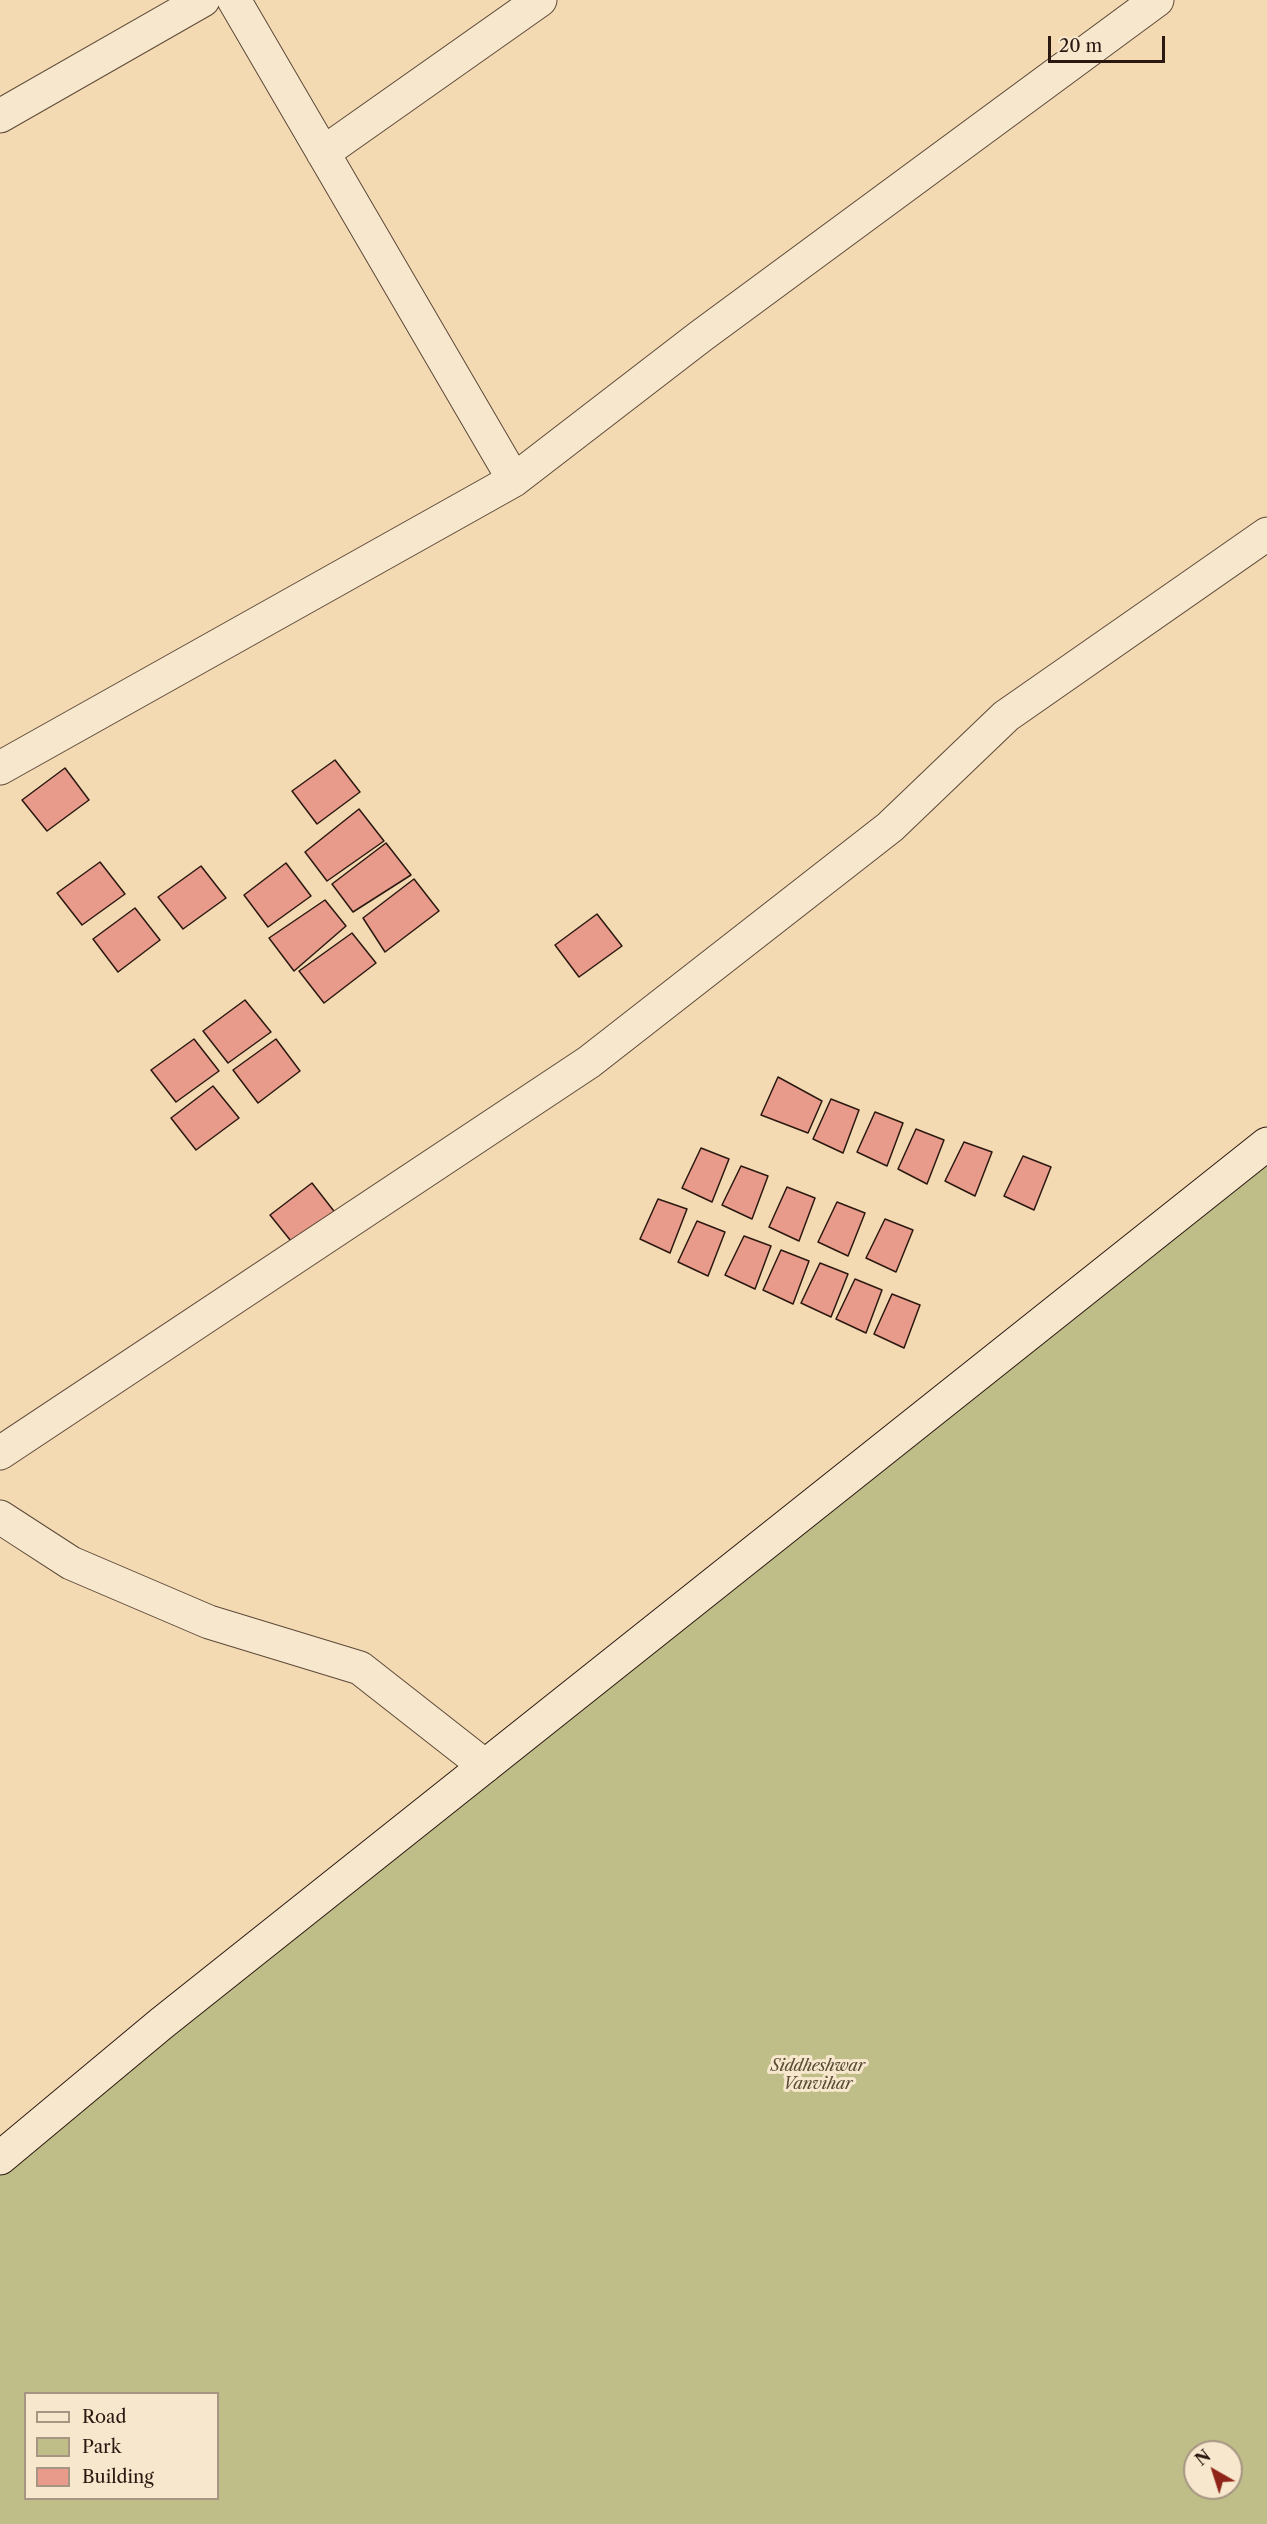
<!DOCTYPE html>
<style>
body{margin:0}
#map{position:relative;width:1267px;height:2524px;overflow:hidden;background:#f3dab2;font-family:"Libre Caslon Text",serif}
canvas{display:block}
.legend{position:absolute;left:24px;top:2392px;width:195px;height:108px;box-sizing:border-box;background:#f7e7cd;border:2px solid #a59582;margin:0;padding:8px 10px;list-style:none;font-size:18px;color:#2b1911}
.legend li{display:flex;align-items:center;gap:12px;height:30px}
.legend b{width:30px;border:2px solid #a59582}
.north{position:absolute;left:1183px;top:2440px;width:60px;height:60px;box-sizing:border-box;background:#f7e7cd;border:2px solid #a59582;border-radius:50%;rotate:321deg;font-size:16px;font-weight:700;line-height:24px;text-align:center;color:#2b1911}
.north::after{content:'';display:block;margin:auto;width:21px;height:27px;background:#8f2418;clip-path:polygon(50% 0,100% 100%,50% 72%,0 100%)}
.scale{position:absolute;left:1048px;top:36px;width:117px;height:27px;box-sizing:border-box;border:3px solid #2b1911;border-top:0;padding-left:8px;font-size:18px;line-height:21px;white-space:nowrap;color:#2b1911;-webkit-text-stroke:4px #f7e7cd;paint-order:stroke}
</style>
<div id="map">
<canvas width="1267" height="2524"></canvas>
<ul class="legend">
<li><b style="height:8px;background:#f7e7cd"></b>Road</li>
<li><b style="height:16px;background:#bfbe89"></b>Park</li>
<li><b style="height:16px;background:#e89b8a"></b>Building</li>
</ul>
<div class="north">N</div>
<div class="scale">20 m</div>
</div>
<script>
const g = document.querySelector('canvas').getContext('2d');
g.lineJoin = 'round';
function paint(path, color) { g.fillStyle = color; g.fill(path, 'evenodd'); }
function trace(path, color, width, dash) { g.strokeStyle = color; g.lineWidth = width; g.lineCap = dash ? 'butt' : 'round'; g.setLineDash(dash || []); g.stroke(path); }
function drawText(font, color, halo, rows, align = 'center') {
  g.font = font + ' "Libre Caslon Text",serif'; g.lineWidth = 6; g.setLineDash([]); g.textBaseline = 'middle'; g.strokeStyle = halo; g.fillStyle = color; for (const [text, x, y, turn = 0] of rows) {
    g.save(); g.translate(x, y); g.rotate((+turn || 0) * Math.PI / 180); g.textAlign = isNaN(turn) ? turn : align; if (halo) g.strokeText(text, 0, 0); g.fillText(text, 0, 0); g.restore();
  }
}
paint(new Path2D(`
 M1267 1144V2524H0V2158ZM26 2394H218V2498H26ZM1195 2452H1231V2488H1195Z`), '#bfbe89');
const building = new Path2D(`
 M335 760 360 792 317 824 292 791Z
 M65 768 89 800 47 831 22 800Z
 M359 809 384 841 327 881 305 852Z
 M386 843 411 875 353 912 332 884Z
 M100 862 125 894 82 925 57 893Z
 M286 863 311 896 268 927 244 895Z
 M201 866 226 898 183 929 158 897Z
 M414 879 439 911 385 952 363 918Z
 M325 900 346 926 294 971 269 938Z
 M135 908 160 940 118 972 93 939Z
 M597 914 622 946 579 977 555 945Z
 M352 933 376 963 324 1003 299 971Z
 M245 1000 271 1032 228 1063 203 1031Z
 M194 1039 219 1071 176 1102 151 1070Z
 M276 1039 300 1071 258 1103 233 1070Z
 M778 1077 822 1101 808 1133 761 1115Z
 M213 1086 239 1118 196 1150 171 1118Z
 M831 1099 859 1110 843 1153 813 1139Z
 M875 1112 903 1123 887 1166 857 1152Z
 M916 1129 944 1140 927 1184 898 1169Z
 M964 1142 992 1152 975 1196 945 1181Z
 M701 1148 729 1159 712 1202 682 1188Z
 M1023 1156 1051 1167 1034 1210 1004 1196Z
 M741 1166 768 1176 752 1219 722 1205Z
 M312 1183 337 1215 295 1246 270 1215Z
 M787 1187 815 1198 799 1241 769 1227Z
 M658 1199 687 1209 670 1253 640 1239Z
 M837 1202 865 1213 848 1256 818 1242Z
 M885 1219 913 1230 896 1272 866 1258Z
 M697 1221 725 1232 708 1276 678 1262Z
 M744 1236 771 1246 755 1289 725 1275Z
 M781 1250 809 1261 793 1304 763 1290Z
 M820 1263 848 1274 831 1317 801 1303Z
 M855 1279 882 1290 866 1333 836 1319Z
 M892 1294 920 1305 904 1348 874 1334Z`);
paint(building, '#e89b8a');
trace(building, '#2b1911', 1.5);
const street = new Path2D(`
 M234 0 514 480
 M0 116 203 0
 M323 153 540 0
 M0 768 514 480 701 336 1157 0
 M0 1453 589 1062 890 827 1006 716 1267 534
 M0 1517 71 1563 209 1622 360 1668 485 1766`);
const secondary = new Path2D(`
 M0 2158 162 2023 1267 1144`);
trace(street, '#5d4939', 35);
trace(secondary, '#2b1911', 35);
trace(street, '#f7e7cd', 33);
trace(secondary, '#f7e7cd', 33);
drawText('italic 16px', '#574b35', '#f7e7cd', [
 ["Siddheshwar",818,2066],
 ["Vanvihar",818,2084]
]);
</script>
